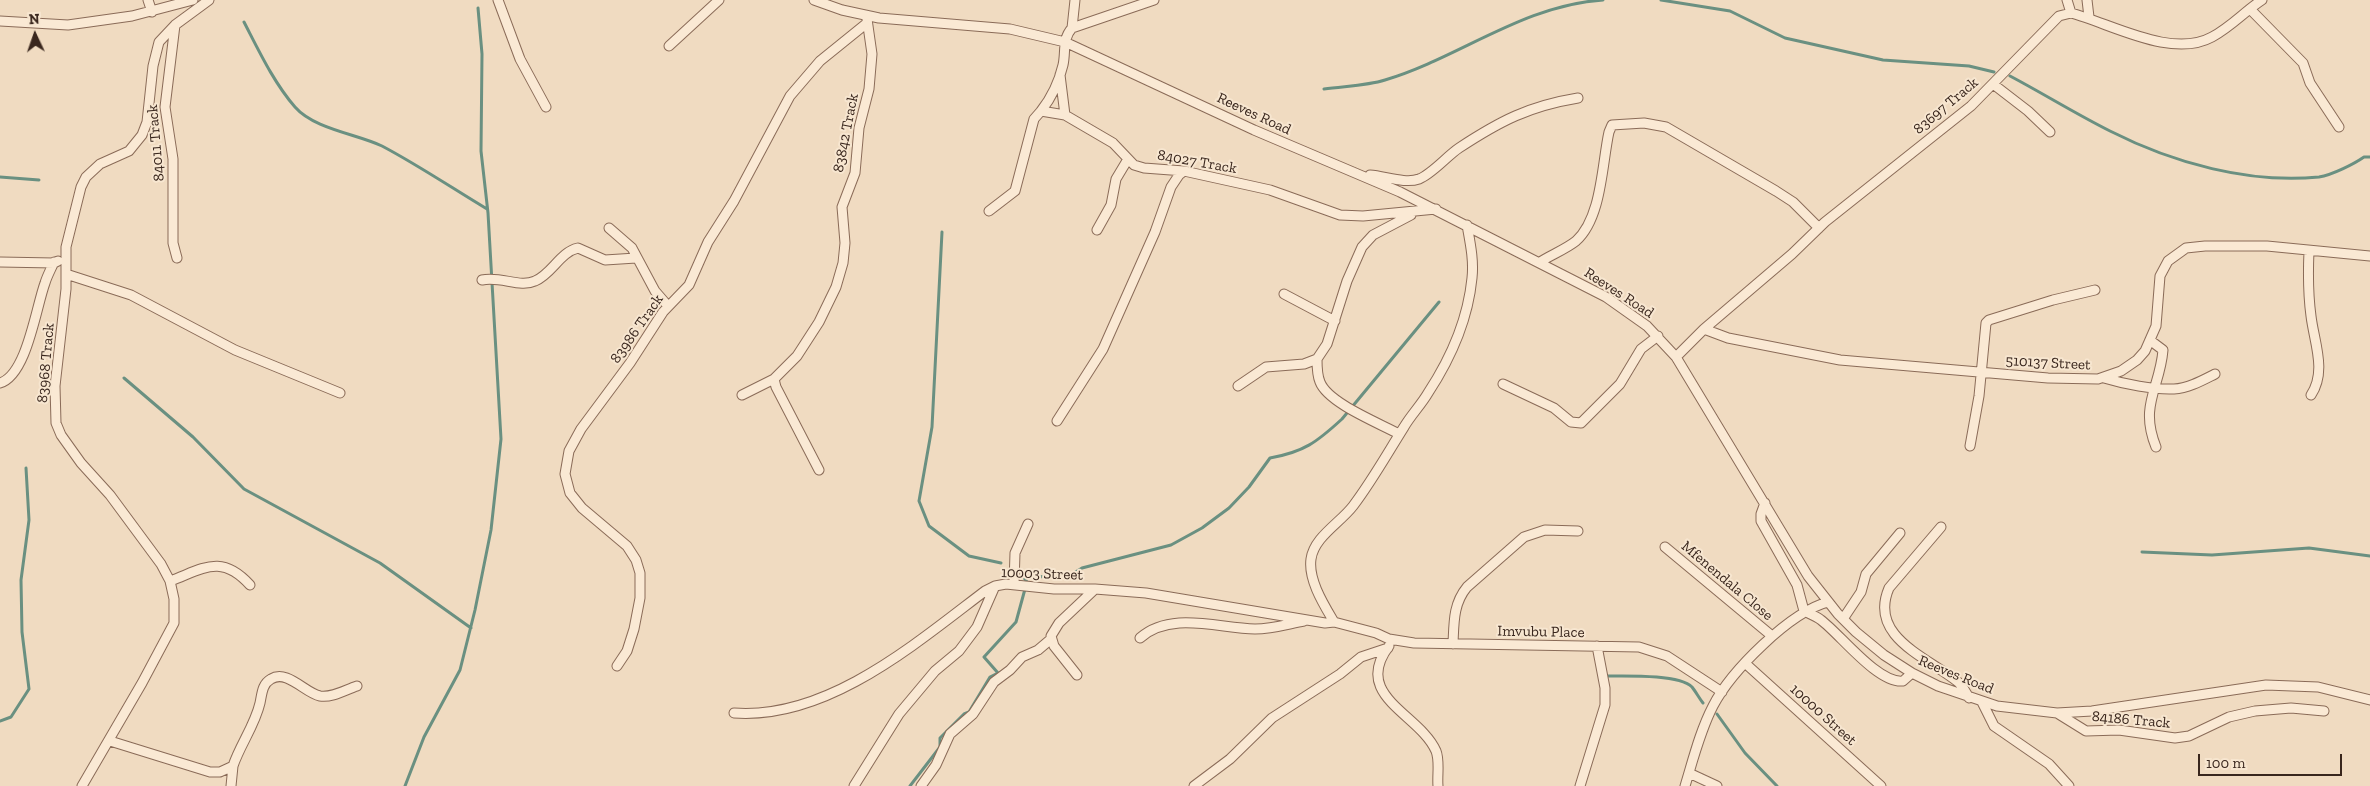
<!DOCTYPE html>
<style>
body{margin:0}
#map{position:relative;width:2370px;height:786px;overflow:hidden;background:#f0dbc1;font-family:"Zilla Slab",serif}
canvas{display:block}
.north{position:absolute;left:10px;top:10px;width:50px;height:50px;-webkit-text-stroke:4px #f7e6d0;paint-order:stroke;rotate:357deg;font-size:14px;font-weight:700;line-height:20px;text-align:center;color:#39261d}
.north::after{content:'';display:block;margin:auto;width:18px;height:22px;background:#39261d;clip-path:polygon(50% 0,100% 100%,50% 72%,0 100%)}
.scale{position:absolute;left:2198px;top:754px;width:144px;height:22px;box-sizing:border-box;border:2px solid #39261d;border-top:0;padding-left:6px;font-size:15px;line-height:18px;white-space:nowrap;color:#39261d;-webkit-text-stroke:4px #f7e6d0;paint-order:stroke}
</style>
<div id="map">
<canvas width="2370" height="786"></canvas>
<div class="north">N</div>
<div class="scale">100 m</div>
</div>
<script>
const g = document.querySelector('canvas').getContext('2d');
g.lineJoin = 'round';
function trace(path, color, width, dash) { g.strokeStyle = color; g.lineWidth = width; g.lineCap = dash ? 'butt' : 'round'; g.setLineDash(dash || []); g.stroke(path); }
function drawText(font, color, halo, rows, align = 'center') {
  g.font = font + ' "Zilla Slab",serif'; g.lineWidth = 4; g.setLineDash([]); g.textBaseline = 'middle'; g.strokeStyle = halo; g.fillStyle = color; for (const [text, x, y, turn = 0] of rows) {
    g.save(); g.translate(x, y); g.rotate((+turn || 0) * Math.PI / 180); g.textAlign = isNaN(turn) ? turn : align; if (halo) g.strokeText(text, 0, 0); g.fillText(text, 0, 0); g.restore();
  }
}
trace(new Path2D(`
 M1661 0 1730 11 1785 38 1883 60 1969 66 1994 72
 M244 22C259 51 274 83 295 107 314 129 357 134 382 146 418 165 452 188 487 209
 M2010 76C2044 94 2076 114 2110 131 2173 163 2249 184 2319 177 2332 175 2354 164 2364 157H2370
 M1324 89C1344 86 1366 86 1385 80 1459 58 1523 5 1603 0
 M0 177 39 180
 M942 232 932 427 919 501 929 526 969 556 1001 563
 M124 378 193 437 244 489 380 563 471 628
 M2142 552 2212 555 2309 548 2370 556
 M1017 568 1027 582
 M1074 573 1082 568 1171 545 1202 528 1229 508 1249 487 1270 458C1304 452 1317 442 1342 419L1439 302
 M1024 578 1064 575
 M1606 676C1625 676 1679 674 1692 687 1696 692 1699 698 1703 703
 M1717 714 1745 753 1777 786
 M0 721 11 717 29 689 22 632 21 580 29 520 26 468
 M405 786 424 737 460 670 475 610 491 530 501 439 488 213 481 151 482 54 478 8
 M910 786 940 747V738L964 714 969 712 990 677 998 673 984 657 1016 622 1025 589`), '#6a9081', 3);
const minor = new Path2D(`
 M148 0 152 12
 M498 0 520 59 546 107
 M814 0 842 10 879 18 1010 29 1065 42 1254 130 1400 192 1606 297 1647 326 1676 357 1808 576 1838 614 1856 632 1884 655 1912 673 1938 686 1997 706 2057 713 2092 711 2266 685 2318 687 2370 700
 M1154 0 1072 28C1062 39 1066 52 1063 65 1059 82 1052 97 1041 111L1065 115 1113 143 1134 165 1144 168 1184 171 1270 190 1340 215 1363 216 1436 209
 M2067 0 2071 13
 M2087 0 2089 17
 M2250 9 2303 63 2310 83 2339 127
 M0 21 68 25 132 16 193 0
 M175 25 165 107 173 159V243L177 258
 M1072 28 1075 0
 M669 46 719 0
 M1060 75 1065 115
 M1993 84 2028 111 2050 132
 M1370 175C1385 176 1405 184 1419 179 1432 174 1447 156 1459 148 1500 121 1529 106 1578 98
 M989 211 1015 191 1034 119 1041 111
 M609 228 632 248 655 291 668 306
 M1097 230 1111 205 1116 179 1128 159
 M2309 251C2308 273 2308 294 2311 316 2314 342 2327 371 2311 395
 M0 262 54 263 58 261
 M1540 262C1551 255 1566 249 1576 241 1602 218 1602 163 1609 132L1612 125 1644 123 1666 127 1776 191 1793 202 1819 228
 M66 274 131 295 235 350 340 393
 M482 280C501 276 520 288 535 281 552 274 560 252 578 248L605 260 636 258
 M1284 294 1335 321
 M1704 329 1728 338 1840 360 2048 378 2098 379 2121 371 2137 360 2145 351 2156 326 2160 276 2168 261 2186 248 2205 246H2267L2370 256
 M2151 341 2163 350C2160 388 2139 405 2156 447
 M1676 357 1704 329 1792 254 1825 222 1971 106 2059 16 2071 13C2112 24 2172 59 2212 37 2231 27 2245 11 2262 0
 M1317 359C1317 366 1317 375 1320 382 1328 403 1379 423 1399 434
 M2104 378C2124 384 2154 390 2174 389 2189 388 2203 380 2215 374
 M774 379 776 387 819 470
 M0 383C27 375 36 307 45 283 47 276 51 269 54 262
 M1503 384 1554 408 1571 422 1581 423 1620 384 1641 349 1658 336
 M1238 386 1266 367 1304 364 1317 359 1327 344 1347 281 1362 247 1373 235 1411 215
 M742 395 774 379 797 356 819 322 836 287 843 263 845 243 842 207 855 173 859 128 869 89 872 54 867 19
 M1057 421 1103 349 1155 232 1171 187 1179 175 1184 171
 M1970 446 1979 396 1986 323 1989 320 2053 300 2095 290
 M1765 503 1761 514V521L1797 585 1804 611
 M1941 527 1889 588C1868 637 1927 657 1958 682 1963 686 1966 693 1969 698
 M1665 547 1772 636
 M170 581C203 569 221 553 250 585
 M1014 584 1015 553 1028 524
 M1804 611C1810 614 1816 616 1821 620 1840 634 1878 684 1903 681L1912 673
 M1843 619 1861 592 1866 574 1900 533
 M1334 622C1324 605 1308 580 1311 559 1314 537 1340 523 1353 506 1372 481 1387 454 1404 427 1411 415 1421 405 1428 393 1451 358 1468 319 1472 278 1474 260 1470 242 1467 225
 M1140 638C1171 611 1217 628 1255 629 1272 629 1288 624 1304 621
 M1453 644C1454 623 1453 604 1467 587L1524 537 1545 530 1578 531
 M1389 646C1351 696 1420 714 1436 751 1440 761 1437 775 1438 786
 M1746 664 1881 786
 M617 666 627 651 634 629 640 598V573L636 560 627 546 582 508 570 493 565 474 569 451 581 429 630 363 663 312 689 285 708 242 734 201 790 96 820 61 867 23
 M1077 675 1054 646 1051 636 1059 623 1095 589
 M1982 702 1994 726 2049 764 2069 786
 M734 713C827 720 915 644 985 591L995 586 1006 584 1054 589H1095L1146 593 1325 623 1334 622 1376 633 1389 639 1414 643 1639 647 1667 656 1722 692
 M2057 713 2086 731 2119 730 2175 738 2189 736 2229 717 2255 711 2291 708 2324 711
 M110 741 210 772H220L233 766C240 745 255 725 260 703 262 694 262 684 271 679 287 669 305 693 320 696 332 698 345 690 357 686
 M1689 773 1717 786
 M82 786 142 683 174 623V599L170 581 161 564 110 495 81 463 61 435 56 423 55 386 66 289V247L81 187 86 177 100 164 129 151 142 135 147 122 153 66 159 42 175 25 209 0
 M231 786 233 766
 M854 786 899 714 935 671 959 651 977 627 995 586
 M921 786 936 765 950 734 973 714 994 682 1010 670 1022 657 1038 650 1051 639
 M1194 786 1230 759 1272 718 1340 674 1361 657 1388 648
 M1580 786 1605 705V688L1597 646
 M1685 786C1693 760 1700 731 1713 706 1731 671 1790 612 1828 602`);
trace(minor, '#8a6b58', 11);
trace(minor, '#fae9d4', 9);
drawText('15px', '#39261d', '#f7e6d0', [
 ["83697 Track",1946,106,-40],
 ["Reeves Road",1254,114,25],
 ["83842 Track",846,133,-79],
 ["84011 Track",156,143,-95],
 ["84027 Track",1197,162,10],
 ["Reeves Road",1619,293,33],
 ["83986 Track",637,329,-55],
 ["83968 Track",46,363,-85],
 ["510137 Street",2048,363,3],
 ["10003 Street",1042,574,2],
 ["Mfenendala Close",1727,581,40],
 ["Imvubu Place",1541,632,1],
 ["Reeves Road",1956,675,22],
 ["10000 Street",1823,715,42],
 ["84186 Track",2131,720,5]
]);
</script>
